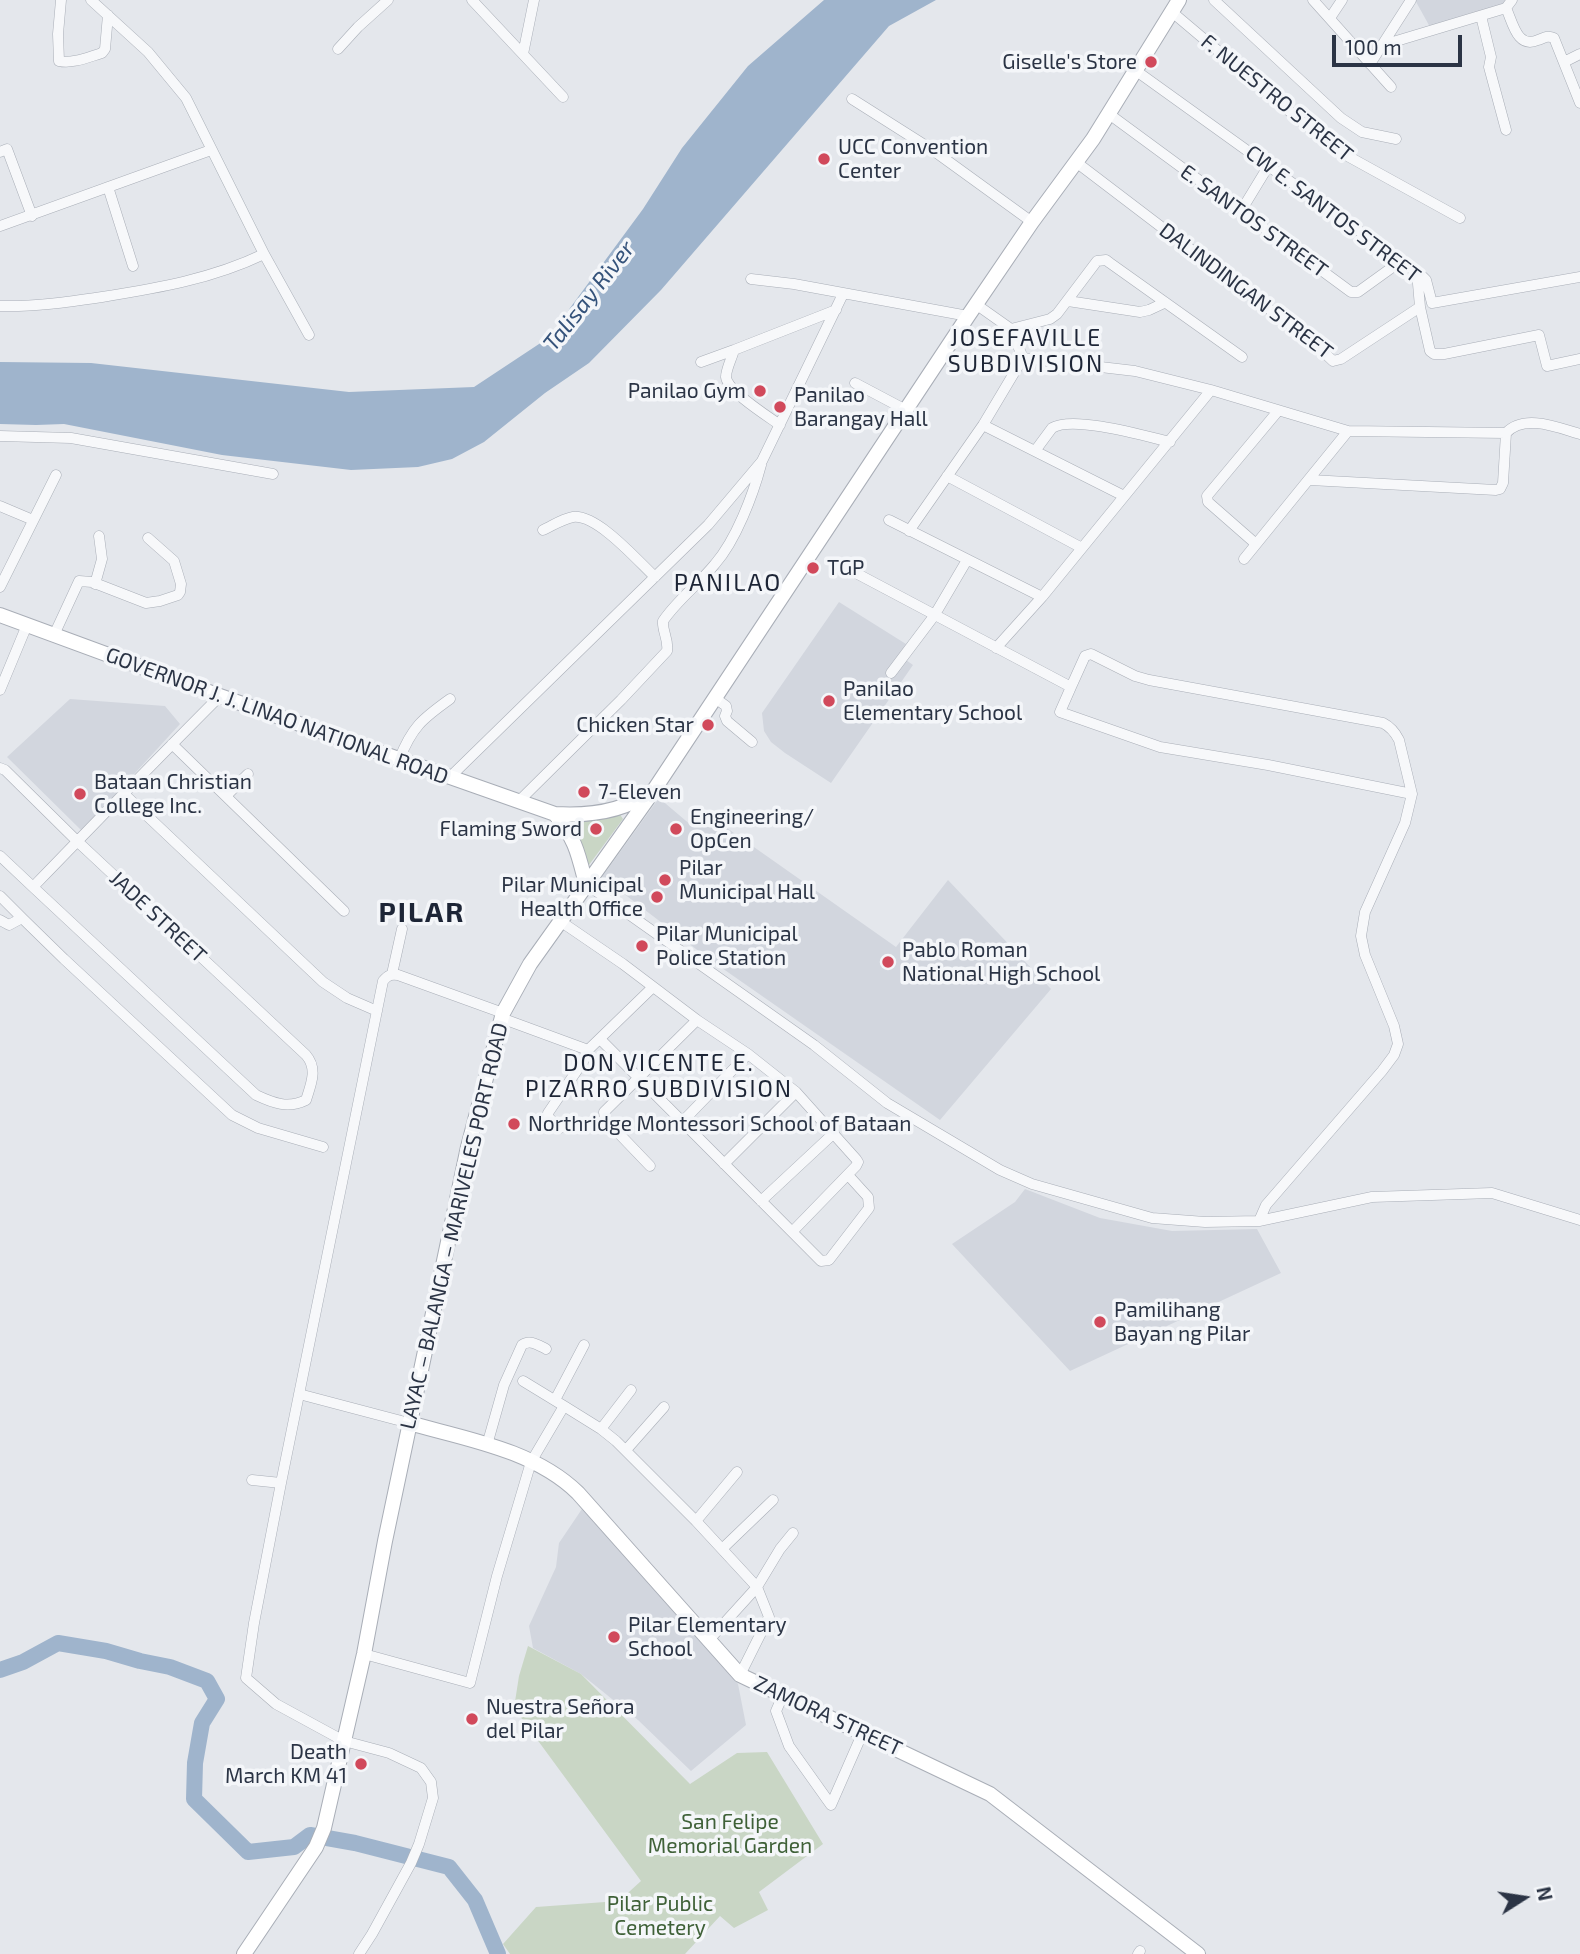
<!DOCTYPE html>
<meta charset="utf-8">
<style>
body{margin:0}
#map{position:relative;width:1580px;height:1954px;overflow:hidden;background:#e4e7ec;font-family:"Exo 2",sans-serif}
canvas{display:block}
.north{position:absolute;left:1489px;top:1863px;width:70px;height:70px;-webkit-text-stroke:5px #f4f6f9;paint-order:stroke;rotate:78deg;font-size:19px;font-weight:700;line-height:28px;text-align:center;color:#2b3445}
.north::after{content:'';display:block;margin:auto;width:24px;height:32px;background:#2b3445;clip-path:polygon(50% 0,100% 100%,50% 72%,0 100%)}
.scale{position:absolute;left:1332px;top:35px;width:130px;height:32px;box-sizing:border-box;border:4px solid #2b3445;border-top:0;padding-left:9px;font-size:21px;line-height:24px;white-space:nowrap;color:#2b3445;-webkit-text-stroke:5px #f4f6f9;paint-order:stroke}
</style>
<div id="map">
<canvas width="1580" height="1954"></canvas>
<div class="north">N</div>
<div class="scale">100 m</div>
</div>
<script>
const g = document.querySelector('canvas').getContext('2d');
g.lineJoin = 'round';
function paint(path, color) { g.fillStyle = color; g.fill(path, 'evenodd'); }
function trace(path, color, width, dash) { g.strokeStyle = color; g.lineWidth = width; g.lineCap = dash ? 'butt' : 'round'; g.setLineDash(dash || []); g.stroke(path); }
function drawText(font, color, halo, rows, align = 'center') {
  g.font = font + ' "Exo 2",sans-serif'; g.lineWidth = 7; g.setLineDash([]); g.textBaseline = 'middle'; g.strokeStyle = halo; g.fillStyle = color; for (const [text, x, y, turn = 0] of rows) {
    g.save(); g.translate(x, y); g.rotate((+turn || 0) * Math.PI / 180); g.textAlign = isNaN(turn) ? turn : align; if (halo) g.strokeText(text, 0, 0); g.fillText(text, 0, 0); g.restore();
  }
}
paint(new Path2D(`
 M1415 0H1507L1506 3 1477 13 1430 27Z
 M839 602 906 644 899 655 913 665 831 783 785 753 771 742 764 731 762 713Z
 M70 699 165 706 180 724 82 831 7 757Z
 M659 798 692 826 707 811 724 826 896 947 948 880 1051 989 940 1120 709 959 602 877Z
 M1025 1189 1100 1218 1172 1231 1257 1229 1281 1273 1070 1371 952 1244 1015 1202Z
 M584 1506 738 1684 746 1725 691 1771 638 1720 581 1674 533 1648 529 1626 556 1567 559 1543Z`), '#d2d6de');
paint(new Path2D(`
 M619 813 623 819 586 869 579 837 563 818Z
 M528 1646 581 1674 690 1784 737 1753 767 1752 823 1844 759 1892 768 1910 734 1928 720 1916 685 1954H510L503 1944 536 1907 619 1901 641 1881 514 1708 519 1676Z`), '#c9d6c5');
paint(new Path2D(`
 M824 0H936L889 26 661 290 589 363 545 393 484 442 452 459 418 467 351 470 222 455 64 424 36 425 0 424V362L91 363 349 392 474 387 539 344 558 329 570 308 643 209 682 148 748 66Z`), '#9fb4cc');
trace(new Path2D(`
 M0 1670 23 1662 58 1643 106 1651 140 1661 170 1667 207 1681 217 1699 202 1723 195 1763 194 1799 248 1852 294 1847 310 1835 355 1843 449 1867 475 1900 498 1954`), '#9fb4cc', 16);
const street = new Path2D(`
 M61 0 58 34 59 61C73 64 88 57 102 53L105 49 108 15
 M91 0 148 52 186 98 264 254 309 335
 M472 0 563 97
 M1214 0 1341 118 1362 132 1396 139
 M1313 0 1391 87
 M1506 8C1513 23 1517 49 1538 40 1544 38 1547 35 1554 38L1580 103
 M1172 12 1333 148 1460 218
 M1481 16 1491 57 1489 67 1506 130
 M1330 18 1342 0
 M1383 45 1506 8 1512 0
 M338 49 358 27 388 0
 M523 54 534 0
 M1564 62 1580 54
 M1370 64 1411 0
 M1135 70 1423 277 1426 280 1432 303 1580 277
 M852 99 934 151 1032 222
 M1109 114 1351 292H1358L1401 261
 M0 152 7 149 32 216
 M1076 162 1315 344 1333 361 1341 359 1420 307
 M108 187 133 266
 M1241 211 1269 165
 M0 226 211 150
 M1417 272 1420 307 1430 351 1434 354H1444L1539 335 1547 366 1580 359
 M751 279 794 284 968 316
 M1068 301 1140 312 1149 310 1164 303
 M977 305 1011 329 1023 358 1135 371 1211 390 1348 431 1506 433 1503 483 1500 489 1496 490 1310 480
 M0 306C34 307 68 302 102 297 158 288 212 279 264 254
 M1011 329 1050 319 1057 314 1097 261 1106 260 1110 263 1242 357
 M734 350C732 358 726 369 726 377 727 391 769 417 780 425
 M701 362 734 350 836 310
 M855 383 906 410
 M983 425 1124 496
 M1506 433C1524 413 1559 428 1580 434
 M0 436 71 438 273 474
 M1035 451 1052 428C1073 415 1145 436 1170 442
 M947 476 1082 548
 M0 506 33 520
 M889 520 1042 597
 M543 530C552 526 562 519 573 517 597 514 637 560 655 577
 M909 531 983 425 1023 358
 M1256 544 1208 502 1207 496 1278 411
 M1244 559 1348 431
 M852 571 1071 687 1085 656 1091 654 1135 676 1149 680 1383 723C1391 727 1395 732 1399 740L1412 794 1405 823 1365 912 1361 936 1365 955 1394 1026 1398 1044 1394 1055 1382 1071 1266 1205 1259 1221
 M95 584 102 559 99 536
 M0 587 56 475
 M54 635 79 581 92 582 146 603 160 601 178 595 180 592 181 584 174 561 148 538
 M996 648 1042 597 1211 390
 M891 673 934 616 967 560
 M1071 687 1060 712 1160 747 1268 765 1412 794
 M0 690 27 625
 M715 698 726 706 727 711 725 716 727 721 752 742
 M172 744 344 911
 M399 760C412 727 422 719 450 699
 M0 768 5 770 77 841 306 1055C318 1069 311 1084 306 1100 288 1109 273 1103 256 1095L33 887C95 823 157 759 220 696
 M449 778 708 525 762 461 843 294
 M123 793 323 982 347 998 377 1011
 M226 796 248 774
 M519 801 621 700 667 651C669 640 662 631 663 621 677 600 699 584 715 564 736 540 753 495 761 465
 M0 856 33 887
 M586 884 814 1045 887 1103 1000 1170 1032 1184 1152 1218 1205 1222 1259 1221 1372 1197 1492 1193 1580 1220
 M0 896 22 918
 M0 920 9 925 22 918 64 959 232 1115 258 1128 323 1147
 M560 921 623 964 697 1020 748 1054 796 1092 856 1159 858 1162 856 1166 792 1232
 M392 974 402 929
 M501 1018 588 1050
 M600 1039 821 1261 829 1260 869 1208 868 1197 848 1175
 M682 1122 748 1054
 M560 1128 548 1117V1113L584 1060 588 1050 653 987
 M724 1164 796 1092
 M650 1166 605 1119 604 1112 697 1020
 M761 1201 834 1133
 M299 1394 409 1423
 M555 1400 584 1345
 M564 1406 601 1429 616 1441 696 1521 757 1587 769 1617 740 1675
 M601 1429 631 1390
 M487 1445 504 1385 522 1345C530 1339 538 1345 546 1349
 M626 1450 664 1407
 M252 1480 281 1483
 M696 1521 737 1472
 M722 1549 773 1500
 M709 1640 757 1587 780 1549 793 1533
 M364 1654 470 1683 497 1576 531 1462 564 1406 523 1381
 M783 1695 776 1711 789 1746 831 1805 863 1732
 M359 1954 372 1934 411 1863 419 1844 433 1798 431 1782 421 1768 389 1753 344 1741 276 1704 246 1678 254 1623 281 1483 383 981C388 975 391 974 398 975L503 1013
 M1138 1954 1140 1951`);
const secondary = new Path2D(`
 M0 615 220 696 555 814C587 816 623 812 650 792
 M555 814C576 840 578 853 586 884
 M409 1423C466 1439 534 1450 578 1493L740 1675 990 1794 1198 1954
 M244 1954 316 1847 324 1828 364 1654 385 1541 468 1147 503 1013 530 964 654 790 968 316 1032 222 1093 139 1179 0`);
trace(street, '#a9aeb7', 11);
trace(secondary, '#a9aeb7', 16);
trace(street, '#f7f8fa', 10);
trace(secondary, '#fff', 14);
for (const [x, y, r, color] of [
 [1151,62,7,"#d1495b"],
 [824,159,7,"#d1495b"],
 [760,391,7,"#d1495b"],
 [780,407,7,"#d1495b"],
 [813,568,7,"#d1495b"],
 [829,701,7,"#d1495b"],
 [708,725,7,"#d1495b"],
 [584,792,7,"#d1495b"],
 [80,794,7,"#d1495b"],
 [596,829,7,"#d1495b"],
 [676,829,7,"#d1495b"],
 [665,880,7,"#d1495b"],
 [657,897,7,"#d1495b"],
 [642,946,7,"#d1495b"],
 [888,962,7,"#d1495b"],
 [514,1124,7,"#d1495b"],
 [1100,1322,7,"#d1495b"],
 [614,1637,7,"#d1495b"],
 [472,1719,7,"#d1495b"],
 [361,1764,7,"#d1495b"]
]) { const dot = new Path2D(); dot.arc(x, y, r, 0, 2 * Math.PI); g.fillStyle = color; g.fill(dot); trace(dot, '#f4f6f9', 2.5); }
drawText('21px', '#2b3445', '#f4f6f9', [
 ["Giselle's Store",1137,62,"right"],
 ["UCC Convention",838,147],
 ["Center",838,171],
 ["Panilao Gym",746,391,"right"],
 ["Panilao",794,395],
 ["Barangay Hall",794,419],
 ["TGP",827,568],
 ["Panilao",843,689],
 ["Elementary School",843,713],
 ["Chicken Star",694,725,"right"],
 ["Bataan Christian",94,782],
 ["College Inc.",94,806],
 ["7-Eleven",598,792],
 ["Engineering/",690,817],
 ["OpCen",690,841],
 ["Flaming Sword",582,829,"right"],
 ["Pilar",679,868],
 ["Municipal Hall",679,892],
 ["Pilar Municipal",643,885,"right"],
 ["Health Office",643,909,"right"],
 ["Pilar Municipal",656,934],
 ["Police Station",656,958],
 ["Pablo Roman",902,950],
 ["National High School",902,974],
 ["Northridge Montessori School of Bataan",528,1124],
 ["Pamilihang",1114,1310],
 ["Bayan ng Pilar",1114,1334],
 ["Pilar Elementary",628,1625],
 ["School",628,1649],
 ["Nuestra Señora",486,1707],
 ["del Pilar",486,1731],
 ["Death",347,1752,"right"],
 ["March KM 41",347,1776,"right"]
], 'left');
drawText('21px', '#2b3445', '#f4f6f9', [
 ["F. NUESTRO STREET",1277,98,39],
 ["CW E. SANTOS STREET",1333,214,37],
 ["E. SANTOS STREET",1254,221,36],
 ["DALINDINGAN STREET",1246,291,37],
 ["GOVERNOR J. J. LINAO NATIONAL ROAD",277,716,20],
 ["JADE STREET",158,917,43],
 ["LAYAC – BALANGA – MARIVELES PORT ROAD",454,1226,-77],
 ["ZAMORA STREET",828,1716,25]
]);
drawText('21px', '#3f6138', '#f4f6f9', [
 ["San Felipe",730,1822],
 ["Memorial Garden",730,1846],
 ["Pilar Public",660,1904],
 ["Cemetery",660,1928]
]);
drawText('italic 23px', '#34527a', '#f4f6f9', [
 ["Talisay River",589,296,-52]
]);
g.letterSpacing = '2px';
drawText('23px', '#1d2536', '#f4f6f9', [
 ["JOSEFAVILLE",1026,338],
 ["SUBDIVISION",1026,364],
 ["DON VICENTE E.",659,1063],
 ["PIZARRO SUBDIVISION",659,1089]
]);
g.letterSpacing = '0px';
g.letterSpacing = '2px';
drawText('24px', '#1d2536', '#f4f6f9', [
 ["PANILAO",728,583]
]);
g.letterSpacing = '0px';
g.letterSpacing = '2px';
drawText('bold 28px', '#1d2536', '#f4f6f9', [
 ["PILAR",422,913]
]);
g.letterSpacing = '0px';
</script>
